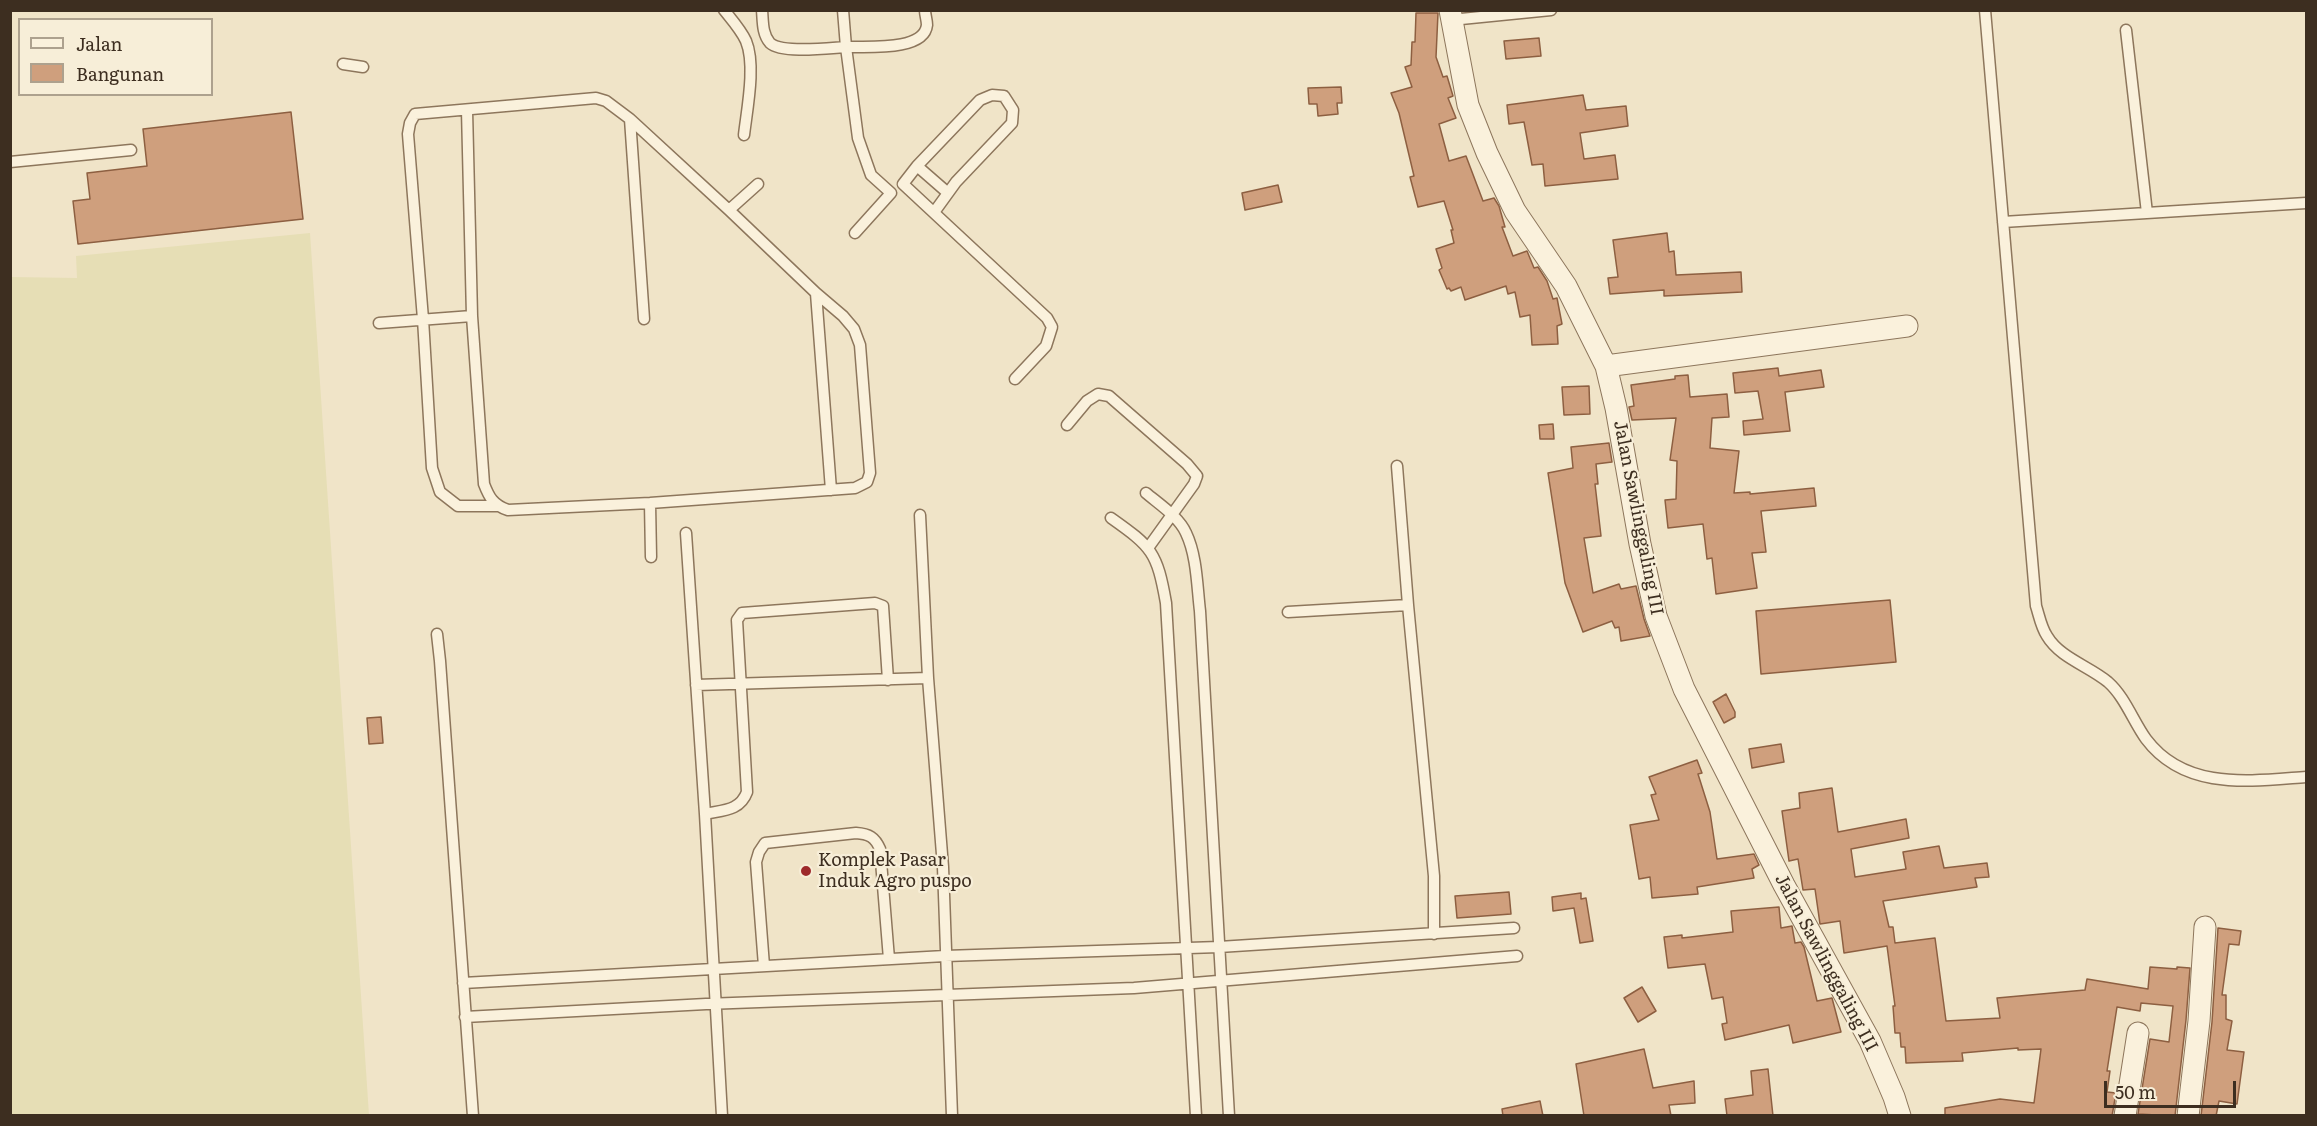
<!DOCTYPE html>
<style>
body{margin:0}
#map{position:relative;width:2317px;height:1126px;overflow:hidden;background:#f0e4c8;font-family:Literata,serif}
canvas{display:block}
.frame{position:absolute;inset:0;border:12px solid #3d2e20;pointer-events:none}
.legend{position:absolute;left:18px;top:18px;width:195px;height:78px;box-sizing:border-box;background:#f7eed8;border:2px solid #ada18e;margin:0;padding:8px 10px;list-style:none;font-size:18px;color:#3d2e20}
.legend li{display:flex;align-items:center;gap:12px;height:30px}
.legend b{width:30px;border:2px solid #ada18e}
.scale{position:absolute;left:2104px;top:1081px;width:132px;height:27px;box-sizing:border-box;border:3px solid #3d2e20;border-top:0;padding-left:8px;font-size:18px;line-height:21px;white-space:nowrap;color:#3d2e20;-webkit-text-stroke:4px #f7eed8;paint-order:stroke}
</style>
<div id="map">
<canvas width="2317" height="1126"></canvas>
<div class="frame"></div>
<ul class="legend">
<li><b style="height:8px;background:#faf1dc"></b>Jalan</li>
<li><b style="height:16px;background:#cf9f7d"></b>Bangunan</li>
</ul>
<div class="scale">50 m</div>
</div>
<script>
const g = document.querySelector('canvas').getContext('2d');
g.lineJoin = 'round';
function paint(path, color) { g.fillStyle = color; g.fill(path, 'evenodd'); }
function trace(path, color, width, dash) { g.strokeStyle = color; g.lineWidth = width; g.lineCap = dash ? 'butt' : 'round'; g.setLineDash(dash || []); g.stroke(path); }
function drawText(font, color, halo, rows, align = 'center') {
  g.font = font + ' Literata,serif'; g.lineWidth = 4.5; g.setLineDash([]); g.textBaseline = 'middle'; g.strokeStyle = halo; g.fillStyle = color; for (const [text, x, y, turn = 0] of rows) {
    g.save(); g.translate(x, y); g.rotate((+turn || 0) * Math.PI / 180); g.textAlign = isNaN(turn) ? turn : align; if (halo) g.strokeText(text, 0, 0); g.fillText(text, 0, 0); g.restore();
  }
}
paint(new Path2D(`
 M310 233 369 1115H11V277L77 278 76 256Z`), '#e6deb5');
const building = new Path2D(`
 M1416 13H1438L1436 57 1443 77 1447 76 1453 96 1448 98 1456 118 1439 124 1449 161 1466 156 1483 201 1494 198 1499 206 1505 227H1502L1513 256 1527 251 1534 268 1538 267 1547 281 1553 299 1557 298 1562 324 1557 326 1558 344 1532 345 1530 315 1520 317 1515 292 1508 294 1506 286 1465 300 1461 287 1451 291 1449 288 1447 289 1439 270 1442 268 1436 249 1454 243 1451 230H1453L1444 201 1418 207 1410 177 1414 176 1399 113 1391 93 1412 87 1405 67 1411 65 1412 42H1415Z
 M1539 38 1541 56 1506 59 1504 41Z
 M1341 87 1342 103H1337L1338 114 1318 116 1317 104H1309L1308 88Z
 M1583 95 1586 110 1626 106 1628 126 1580 133 1584 159 1615 155 1618 179 1545 186 1543 164 1532 165 1524 122 1509 124 1507 105Z
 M291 112 303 219 78 244 73 201 90 199 87 173 147 166 143 129Z
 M1278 185 1282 202 1245 210 1242 193Z
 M1667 233 1669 252 1674 251 1676 275 1741 272 1742 292 1664 296V290L1610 294 1608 278 1618 277 1613 240Z
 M1778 368 1779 376 1821 370 1824 387 1785 392 1790 431 1744 435 1743 421 1763 419 1758 391 1735 393 1733 373Z
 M1688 375 1690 397 1727 394 1729 417 1712 418 1710 448 1739 451 1734 493 1750 492V494L1814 488 1816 506 1761 511 1766 552 1752 553 1757 588 1716 594 1712 558 1707 559 1703 524 1668 528 1665 500 1676 499 1677 461 1670 460 1676 418 1632 420 1629 407 1634 406 1631 385 1675 379V376Z
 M1589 386 1590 414 1564 415 1562 387Z
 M1553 424 1554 439H1540L1539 425Z
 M1609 443 1612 462 1596 464 1598 484H1595L1601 536 1584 538 1593 593 1619 584 1621 589 1636 586 1644 619 1650 636 1621 641 1619 627 1615 628 1612 621 1583 632 1565 583 1548 473 1573 468 1571 447Z
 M1890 600 1896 662 1761 674 1756 611Z
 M1726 694 1735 712V717L1724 723 1713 702Z
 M381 717 383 743 369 744 367 718Z
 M1781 744 1784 762 1752 768 1749 749Z
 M1697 760 1702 773 1698 774 1710 812 1717 859 1754 854 1759 865 1752 869 1754 878 1697 887 1698 894 1652 898 1650 877 1639 879 1630 825 1659 820 1651 795 1656 794 1649 777Z
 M1832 788 1838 832 1906 819 1909 838 1851 849 1855 877 1906 869 1903 852 1939 846 1944 868 1987 863 1989 877 1975 878 1977 887 1883 901 1889 927H1893L1895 943 1935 938 1946 1021 2000 1018 1997 998 2085 990 2087 979 2148 989 2150 967 2177 969V967L2190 968 2186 1020 2175 1116 2138 1114 2150 1039 2169 1042 2173 1006 2141 1003 2140 1011 2117 1007 2107 1071H2110L2107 1092 2116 1093 2112 1116H1945V1108L2000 1099 2034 1103 2041 1049 2018 1050V1048L1962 1053 1963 1061 1906 1063 1905 1047H1901L1900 1033H1895L1893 1006H1895L1887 946 1844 953 1840 921 1820 924 1815 889 1803 890 1798 859 1789 861 1782 811 1800 808 1799 793Z
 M1509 892 1511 914 1457 918 1455 896Z
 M1581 893V899L1586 898 1593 941 1580 943 1574 908 1553 911 1552 897Z
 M1779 907 1781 928 1792 926 1795 943 1801 942 1804 947 1817 1001 1832 998 1841 1032 1793 1043 1789 1025 1725 1040 1722 1024 1727 1023 1723 997 1712 999 1705 964 1668 968 1664 937 1682 935V938L1733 932 1731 911Z
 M2218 928 2241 931 2239 945 2229 944 2222 995H2226V1019L2232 1021 2227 1050 2244 1052 2237 1104 2219 1101 2216 1116H2201L2212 1022Z
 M1642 987 1656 1011 1638 1022 1624 998Z
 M1644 1049 1653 1088 1694 1081 1695 1103 1669 1105 1671 1116H1584L1576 1064Z
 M1768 1069 1773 1116H1727L1725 1099 1753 1095 1751 1071Z
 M1540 1101 1543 1116H1503L1502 1109Z`);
paint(building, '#cf9f7d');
trace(building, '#8d5f41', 1.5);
const lane = new Path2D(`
 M724 10C732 20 741 30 746 41 756 65 747 109 744 135
 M762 10C763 21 762 34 770 43 782 54 829 48 846 47L858 138 871 175 891 193 855 233
 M843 10 846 47C865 46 924 52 927 25 927 20 925 15 925 10
 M1985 10 2036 606C2039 615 2041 627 2047 636 2060 658 2089 666 2108 682 2125 697 2133 721 2146 739 2185 791 2250 781 2306 777
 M1451 20 1551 10
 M2126 30 2147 213
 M343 64 363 67
 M467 110 472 316 484 484C489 497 493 505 508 510L650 503 855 488 867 482 870 473 860 345 854 329 843 316 816 293 729 210 630 119 606 101 596 98 415 114 410 123 408 134 423 319 432 468 440 492 458 506H497
 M630 119 644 319
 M10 162 131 150
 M917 166 948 193
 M729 210 758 184
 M935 211 956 182 1012 123 1013 110 1004 96 992 95 980 100 917 166 903 184 1047 318 1052 327 1046 346 1015 379
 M2003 222 2306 203
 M816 293 831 490
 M379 323 472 316
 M1067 425 1087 401 1098 394 1109 396 1187 464 1197 476 1194 484 1148 548
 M1397 466 1408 605
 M1146 493C1159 504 1179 517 1186 533 1197 556 1197 586 1200 611L1229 1116
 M650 503 651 557
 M920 515 928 678 943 867 952 1116
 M1111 518C1152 547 1157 552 1166 603L1196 1116
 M686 533 705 814 722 1116
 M1288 612 1408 605 1434 876V934
 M437 634 440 661 473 1116
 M696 685 928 678
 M705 814C723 810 740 811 747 792L737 620 742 613 875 603 883 606 888 680
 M764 966 756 862 759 852 765 843 856 833C869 834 875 837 880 849L889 959
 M463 983 945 956 1219 947 1514 928
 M465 1017 706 1004 1134 988 1517 956`);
const street = new Path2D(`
 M1450 10 1468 105 1487 153 1515 211 1566 286 1606 366 1616 408 1640 544 1656 616 1684 689 1784 885 1870 1041 1894 1097 1900 1116
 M1606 366 1907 326
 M2125 1116 2138 1033
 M2188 1116 2199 1021 2205 927`);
trace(lane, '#8d765c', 13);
trace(street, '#8d765c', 23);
trace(lane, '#faf1dc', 10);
trace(street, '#faf1dc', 21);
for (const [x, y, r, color] of [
 [806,871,6,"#9e2a2b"]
]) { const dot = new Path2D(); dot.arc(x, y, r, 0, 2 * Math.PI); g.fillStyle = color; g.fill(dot); trace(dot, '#f7eed8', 2); }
drawText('18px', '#3d2e20', '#f7eed8', [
 ["Jalan Sawlinggaling III",1638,518,79],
 ["Jalan Sawlinggaling III",1826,963,62]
]);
drawText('18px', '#3d2e20', '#f7eed8', [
 ["Komplek Pasar",818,861],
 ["Induk Agro puspo",818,882]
], 'left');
</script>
